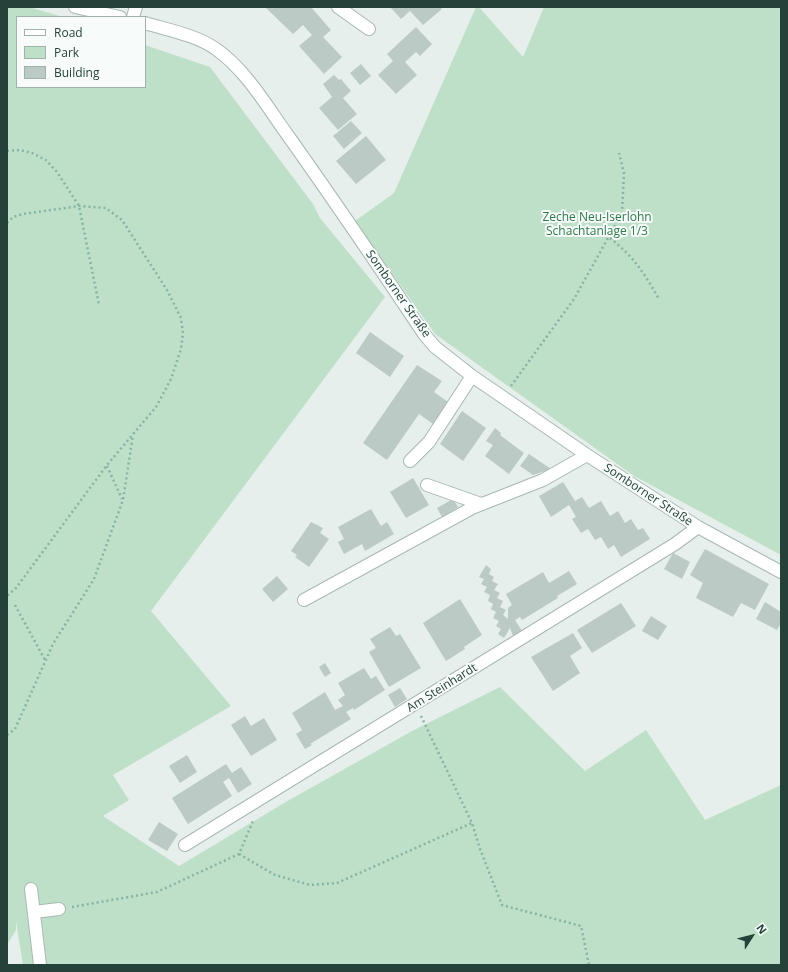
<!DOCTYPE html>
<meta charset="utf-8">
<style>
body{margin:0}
#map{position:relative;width:788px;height:972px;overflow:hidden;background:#e6efeb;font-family:"Open Sans",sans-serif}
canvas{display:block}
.frame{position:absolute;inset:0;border:8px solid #24423a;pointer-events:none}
.legend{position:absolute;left:16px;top:16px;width:130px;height:72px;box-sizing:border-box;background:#f7fbf9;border:1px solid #a3b1ad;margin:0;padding:5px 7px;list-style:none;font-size:12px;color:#24423a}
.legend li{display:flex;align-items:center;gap:8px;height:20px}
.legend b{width:20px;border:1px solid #a3b1ad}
.north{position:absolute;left:732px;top:916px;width:40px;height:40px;-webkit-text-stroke:3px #f7fbf9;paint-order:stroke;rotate:54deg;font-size:11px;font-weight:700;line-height:16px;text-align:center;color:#24423a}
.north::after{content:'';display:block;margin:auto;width:14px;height:18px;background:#24423a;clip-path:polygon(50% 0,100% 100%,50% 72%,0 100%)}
</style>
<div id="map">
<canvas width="788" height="972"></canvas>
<div class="frame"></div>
<ul class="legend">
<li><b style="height:5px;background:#fff"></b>Road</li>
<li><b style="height:11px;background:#bfe0c8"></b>Park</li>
<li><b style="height:11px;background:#bbcac4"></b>Building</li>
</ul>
<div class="north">N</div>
</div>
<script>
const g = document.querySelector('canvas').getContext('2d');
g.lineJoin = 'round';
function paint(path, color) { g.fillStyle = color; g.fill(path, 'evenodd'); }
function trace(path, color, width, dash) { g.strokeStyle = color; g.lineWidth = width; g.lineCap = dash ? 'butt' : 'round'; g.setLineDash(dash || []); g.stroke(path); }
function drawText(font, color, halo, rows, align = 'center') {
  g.font = font + ' "Open Sans",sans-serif'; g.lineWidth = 4; g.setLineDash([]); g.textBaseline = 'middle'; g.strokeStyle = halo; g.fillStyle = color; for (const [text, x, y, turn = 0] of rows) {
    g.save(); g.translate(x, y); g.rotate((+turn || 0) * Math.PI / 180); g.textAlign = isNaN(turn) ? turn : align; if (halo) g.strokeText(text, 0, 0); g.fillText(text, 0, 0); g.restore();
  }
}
paint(new Path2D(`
 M7 7H29L63 17H17V87H145V45L210 67 313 204 320 218 385 297 151 611 231 706 113 775 129 800 103 816 179 866 284 803 412 731 500 687 585 771 646 730 705 820 781 785V965H23L16 921V930L7 945Z
 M476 7H479L523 57 544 7H781V555L634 476 435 334 355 221 394 193Z`), '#bfe0c8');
paint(new Path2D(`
 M265 7H311L331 30 323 37 342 57 324 74 299 46 312 35 303 25 293 34Z
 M390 7H440L442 9 423 25 410 11 401 19Z
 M416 27 432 44 420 56 416 52 405 62 417 75 396 94 378 75 393 61 387 54Z
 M361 64 371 76 360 85 350 73Z
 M334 75 339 80 341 79 351 91 343 98 357 114 338 130 319 108 332 97 323 84Z
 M351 121 362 133 344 149 333 136Z
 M366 136 386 160 356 184 336 161Z
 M370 332 404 356 390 377 356 353Z
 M417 365 442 381 434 392 448 402 433 424 419 414 387 460 363 443Z
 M462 411 486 428 463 461 440 444Z
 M495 428 501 433 500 435 524 453 509 474 485 456 493 445 486 441Z
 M529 454 551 469 533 475 520 466Z
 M413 478 429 505 406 518 390 492Z
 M563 482 575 501 582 497 589 508 601 501 610 516 618 511 625 523 631 519 638 530 643 528 650 539 621 557 614 545 608 549 601 537 595 540 588 529 581 533 572 519 576 517 569 505 551 517 539 496Z
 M453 499 458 507 442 517 437 508Z
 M371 509 381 526 387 522 394 534 365 551 362 544 344 554 338 542 344 539 338 527Z
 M311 522 323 528 320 533 329 539 309 567 295 557 297 555 291 551Z
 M705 549 769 584 755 610 741 603 733 617 696 598 703 583 690 575Z
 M673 553 690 562 682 579 664 569Z
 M486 565 491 569 489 574 494 577 492 581 498 584 494 590 500 593 497 598 503 601 500 607 506 610 503 615 508 619V608L512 605 506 594 543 572 549 583 569 571 577 584 557 596 558 598 522 620 520 617 515 620 522 631 513 636 510 628 504 638 498 634 501 629 496 626 499 621 493 618 496 612 491 609 493 604 488 601 490 595 484 592 487 587 481 584 484 579 479 577Z
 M277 576 288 589 273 602 262 589Z
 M460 599 482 635 464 647 465 649 446 661 423 623Z
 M765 602 781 612V623L777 630 756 619Z
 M621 603 636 626 592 653 577 630Z
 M651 616 667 626 658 640 642 631Z
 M390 627 396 636 400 634 421 668 389 687 369 652 376 648 370 639Z
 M573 633 582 648 570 656 580 673 553 691 531 657Z
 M325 663 331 673 325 677 319 667Z
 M364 668 371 679 376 676 385 690 354 710 353 708 346 712 351 719 310 744 312 745 305 749 296 734 302 730 292 713 325 692 335 710 343 706 338 700 345 695 338 683Z
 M400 688 407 699 395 707 388 695Z
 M245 716 251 726 264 718 277 740 251 756 231 725Z
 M187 755 197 772 180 783 169 766Z
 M226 764 232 773 241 767 252 784 238 793 229 778 223 782 232 796 188 824 172 798Z
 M159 822 178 834 167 851 148 840Z`), '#bbcac4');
const minor = new Path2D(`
 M75 7 120 17
 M338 7 369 29
 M133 17 136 7
 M145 23C168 30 196 35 216 49 247 71 267 107 289 137 335 202 380 268 424 334L435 347 472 376 587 455 698 527 781 572
 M410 461 429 442 472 376
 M427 485 481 504
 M304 600 472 508 543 480 587 455
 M185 845 675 544 698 527
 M31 889 40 965
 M34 912 59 909`);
trace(minor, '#a8b8b2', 14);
trace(new Path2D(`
 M7 151 20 150 32 153 46 160 57 172 79 206 99 305
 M7 223 13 217 23 214 79 206 106 208 122 220 167 290 181 318 183 333 181 349 171 379 156 407 107 465 16 588 7 596
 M610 238C634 257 644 273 659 299
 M511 386 574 299 622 213 624 173 619 153
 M107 466 122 499
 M15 605 45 660
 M421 716 472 823 480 849 502 905 581 926 589 965
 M7 735 15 729 53 644 94 579 123 500 133 435
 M239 854 275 875 310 885 337 883 472 823
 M72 907 157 892 239 854 253 821`), '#86b3a5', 2.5, [2, 3]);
trace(minor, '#fff', 12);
drawText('12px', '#2d7a4b', '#f7fbf9', [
 ["Zeche Neu-Iserlohn",597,218],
 ["Schachtanlage 1/3",597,232]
]);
drawText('12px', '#24423a', '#f7fbf9', [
 ["Somborner Straße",398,294,55],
 ["Somborner Straße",648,495,33],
 ["Am Steinhardt",442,688,-32]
]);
</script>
